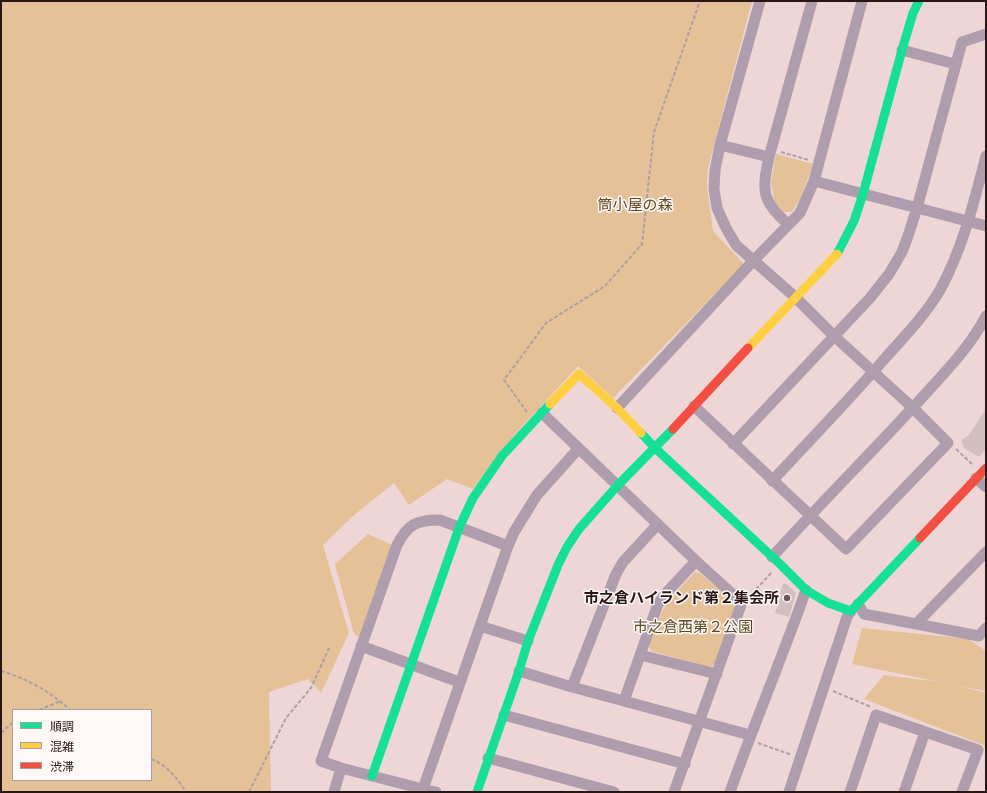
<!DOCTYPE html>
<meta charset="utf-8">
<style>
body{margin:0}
#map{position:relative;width:987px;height:793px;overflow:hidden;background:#eed6d6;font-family:Mulish,"Noto Sans JP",sans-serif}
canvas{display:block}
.frame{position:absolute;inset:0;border:2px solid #281615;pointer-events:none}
.legend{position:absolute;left:12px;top:709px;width:140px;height:72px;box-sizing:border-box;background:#fef8f8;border:1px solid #a89e9d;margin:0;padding:5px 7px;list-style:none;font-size:12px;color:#281615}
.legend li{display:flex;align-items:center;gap:8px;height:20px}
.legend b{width:20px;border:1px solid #a89e9d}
</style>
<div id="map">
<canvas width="987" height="793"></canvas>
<div class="frame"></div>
<ul class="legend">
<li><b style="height:5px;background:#16e098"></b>順調</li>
<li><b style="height:5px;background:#ffcf43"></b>混雑</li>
<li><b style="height:5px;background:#f24e42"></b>渋滞</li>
</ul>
</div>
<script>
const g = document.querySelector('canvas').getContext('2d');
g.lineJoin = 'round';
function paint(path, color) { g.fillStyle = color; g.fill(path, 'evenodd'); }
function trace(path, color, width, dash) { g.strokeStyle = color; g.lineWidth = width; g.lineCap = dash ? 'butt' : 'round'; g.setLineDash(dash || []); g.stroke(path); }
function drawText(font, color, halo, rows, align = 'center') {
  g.font = font + ' Mulish,"Noto Sans JP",sans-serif'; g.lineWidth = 3; g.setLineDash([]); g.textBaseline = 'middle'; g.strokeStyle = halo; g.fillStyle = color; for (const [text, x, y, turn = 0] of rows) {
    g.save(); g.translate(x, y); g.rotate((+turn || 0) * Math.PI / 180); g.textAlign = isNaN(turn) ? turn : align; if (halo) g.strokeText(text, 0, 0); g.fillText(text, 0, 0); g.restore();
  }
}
paint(new Path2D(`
 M1 1H752L708 168 707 187 713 231 744 264 613 398 578 366 517 432 473 489 447 479 409 505 394 483 353 516 323 545 349 633 321 693 308 679 269 692 271 792H1ZM13 710H151V780H13Z
 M776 154 813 164 802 195 792 212H783L775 203 771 182Z
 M368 534 392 545 359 637 354 634 335 564Z
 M695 572 700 573 733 602 735 612 716 664 709 667 651 651 648 645 666 603Z
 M862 628 968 639 986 651V691L959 686 986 693V746L864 699 884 675 940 682 852 664Z`), '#e4c196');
paint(new Path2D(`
 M986 409V449L979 457 964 448 961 440 968 436Z
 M783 583 788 585 796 593 789 617 775 613 782 594 780 593Z`), '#d3bfbf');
trace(new Path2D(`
 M781 152 809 160
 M527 412 504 380 546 323 605 286 642 244 654 132 700 1
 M956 449 973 465
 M748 598 772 572
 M1 671C26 678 51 692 70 710
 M833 691 871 707
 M39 710 61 701
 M1 733 13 722
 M758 743 792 755
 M151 759C167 765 177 778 186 792
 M249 792 286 718 311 688 329 648`), '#ae9fa6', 2, [4, 2]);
trace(new Path2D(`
 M902 50 955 64
 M720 145 769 157
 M814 181 986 226
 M788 224C761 201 762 190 769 157L812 1
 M694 406 846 549 948 443 913 408 834 336 795 297 736 245 726 228 717 208 714 189 715 170 720 145 760 1
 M617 408 754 260 800 213 814 181 862 1
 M542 413 696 561
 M733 444 870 298 889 274 902 252 908 236 917 208 962 42 986 34
 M976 478 986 487
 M772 481C811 439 850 399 887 356 906 335 926 314 940 290 963 248 974 202 986 156
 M508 546 514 532 537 495 578 449
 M772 557C820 504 870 454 918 402 942 375 969 349 986 316
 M858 604 864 614 979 636 986 628
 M916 624 986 552
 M480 626 528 641
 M361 646 459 682
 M640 655 717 674
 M519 671 572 687 750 735
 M572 687 616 574 623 562 658 524
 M624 701 658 604 667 592 696 561 739 600 741 605 674 792
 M504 715 685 764
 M488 758 614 792
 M334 792 341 768
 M422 792 423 789C451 708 480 627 508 546L440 520C416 520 408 524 397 545L321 761 341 768 423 789 436 792
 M730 792C754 724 782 658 806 590
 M789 792 847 617 851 611
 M850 792 876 715 978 750 962 792
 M904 792 925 732`), '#ae9ead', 11);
trace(new Path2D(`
 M837 254 854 221 863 194 902 50 913 13 919 1
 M641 433 655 448 780 564 806 590 828 603 851 611 920 538
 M372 776 459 528 473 498 502 456 550 404
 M477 792 519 671 528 641 558 565 567 547 579 529 618 485 673 429`), '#16e098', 9);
trace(new Path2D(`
 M748 348 837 254
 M550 404 579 374 617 408 641 433`), '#ffcf43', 9);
trace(new Path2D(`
 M673 429 748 348
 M920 538 986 468`), '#f24e42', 9);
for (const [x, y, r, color] of [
 [787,598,4,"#6d5959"]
]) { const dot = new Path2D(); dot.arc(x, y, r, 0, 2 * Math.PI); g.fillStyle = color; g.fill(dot); trace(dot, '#fef8f8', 1.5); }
drawText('15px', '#5e481e', '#fef8f8', [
 ["筒小屋の森",635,205],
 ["市之倉西第２公園",693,627]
]);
drawText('bold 15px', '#281615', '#fef8f8', [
 ["市之倉ハイランド第２集会所",779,598]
], 'right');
</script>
